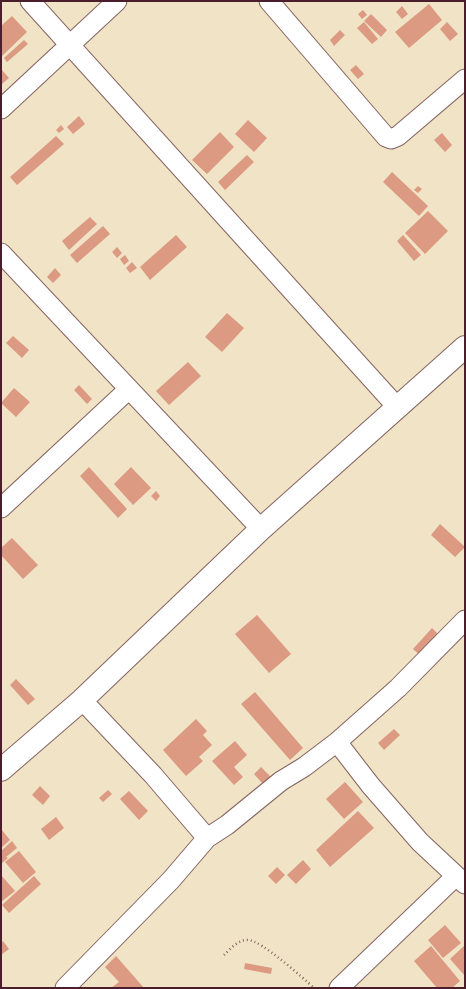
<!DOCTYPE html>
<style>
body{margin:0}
#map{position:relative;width:466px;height:989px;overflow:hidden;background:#f0e3c6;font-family:Delius,sans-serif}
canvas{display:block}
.frame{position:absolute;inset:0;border:2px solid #4a1f2b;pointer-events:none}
</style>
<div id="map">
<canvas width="466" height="989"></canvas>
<div class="frame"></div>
</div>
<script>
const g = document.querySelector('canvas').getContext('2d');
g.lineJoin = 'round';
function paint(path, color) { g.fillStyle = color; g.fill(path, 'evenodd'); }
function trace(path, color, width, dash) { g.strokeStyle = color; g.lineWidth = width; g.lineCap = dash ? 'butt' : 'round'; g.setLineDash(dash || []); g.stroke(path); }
paint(new Path2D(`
 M429 4 442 20 409 48 395 32Z
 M402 6 408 14 402 19 396 12Z
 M363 10 367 15 362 19 358 14Z
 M371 14 387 30 381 37 364 21Z
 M12 16 27 32 2 56 1 26Z
 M364 22 378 39 372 44 357 28Z
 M447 22 458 34 450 41 440 29Z
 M340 30 345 35 334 46 330 40Z
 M24 40 28 44 7 62 4 58Z
 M356 65 364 74 358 79 350 70Z
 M1 69 9 78 2 84 1 82Z
 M79 116 85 124 73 134 67 127Z
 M248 120 267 138 254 152 235 134Z
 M61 125 64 129 59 133 56 130Z
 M220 132 234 147 207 174 192 160Z
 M442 133 452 145 445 152 434 140Z
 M56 136 64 144 17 185 10 177Z
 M247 155 254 162 225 190 218 182Z
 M392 172 428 206 419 216 383 182Z
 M418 186 422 189 418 193 414 190Z
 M428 211 448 231 425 254 405 233Z
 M90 217 97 224 69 250 62 241Z
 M103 226 110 234 77 263 70 255Z
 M176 235 187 247 150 280 140 267Z
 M403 235 421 255 414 261 397 241Z
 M117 247 122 253 117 258 112 252Z
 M125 255 129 261 124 265 120 259Z
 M132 262 137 268 130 273 126 268Z
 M55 268 61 275 53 283 47 277Z
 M227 313 244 328 222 352 205 337Z
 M13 336 29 350 22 358 6 343Z
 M188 362 201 376 169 405 156 391Z
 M79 385 92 399 87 404 74 390Z
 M14 388 30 402 16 417 1 403Z
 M89 467 127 509 118 518 80 476Z
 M131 467 151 488 133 505 114 484Z
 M156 491 160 496 156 501 151 496Z
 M440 524 465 547 455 557 431 535Z
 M12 538 38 565 23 579 1 555V548Z
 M257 615 291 654 269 673 235 634Z
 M432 628 441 637 422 657 413 649Z
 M16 679 35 699 28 705 10 685Z
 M255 692 303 748 290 760 241 704Z
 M196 719 207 731 203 735 212 745 199 757 203 761 186 776 163 750Z
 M394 729 400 735 384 750 378 743Z
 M235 741 247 755 234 767 243 777 234 785 212 761Z
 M261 767 271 777 263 784 254 774Z
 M345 782 363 802 344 819 326 799Z
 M40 786 50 796 43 805 32 795Z
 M108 790 112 794 103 802 99 798Z
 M129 791 148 811 139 820 120 799Z
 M358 811 374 828 330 867 316 850Z
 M56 817 64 828 49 840 41 829Z
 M1 829 10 840 1 848Z
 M12 841 17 848 6 857 8 858 1 864V851Z
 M19 851 36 872 23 883 5 862Z
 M303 860 311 869 296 884 287 875Z
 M277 867 285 875 276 884 268 876Z
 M1 875 15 891 1 902Z
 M34 876 41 884 9 913 2 905Z
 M445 925 461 943 443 958 428 940Z
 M3 941 9 949 1 955V943Z
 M465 945V976L450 959Z
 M431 946 460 981 452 988H437L414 961Z
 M116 956 144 988H111L119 982 105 967Z
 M245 963 272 968 271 974 244 969Z`), '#db9a81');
const minor = new Path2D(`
 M30 1 398 408
 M269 1 386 137 391 139 398 136 465 79
 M1 109 117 1
 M1 253 261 529
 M1 508 129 389
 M82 700 153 775 207 838 227 825 281 781 304 767 337 742 398 688 465 620
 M337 742 371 786 420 842 465 884
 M65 988 171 880 207 838
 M339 988 456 876`);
const tertiary = new Path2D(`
 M1 770 82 700 261 529 465 347`);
trace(minor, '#846461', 21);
trace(tertiary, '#846461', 24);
trace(new Path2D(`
 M224 955C230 949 239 939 248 940 261 940 303 978 314 988`), '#846461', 2.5, [1, 3]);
trace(minor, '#fff', 19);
trace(tertiary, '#fff', 22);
</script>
